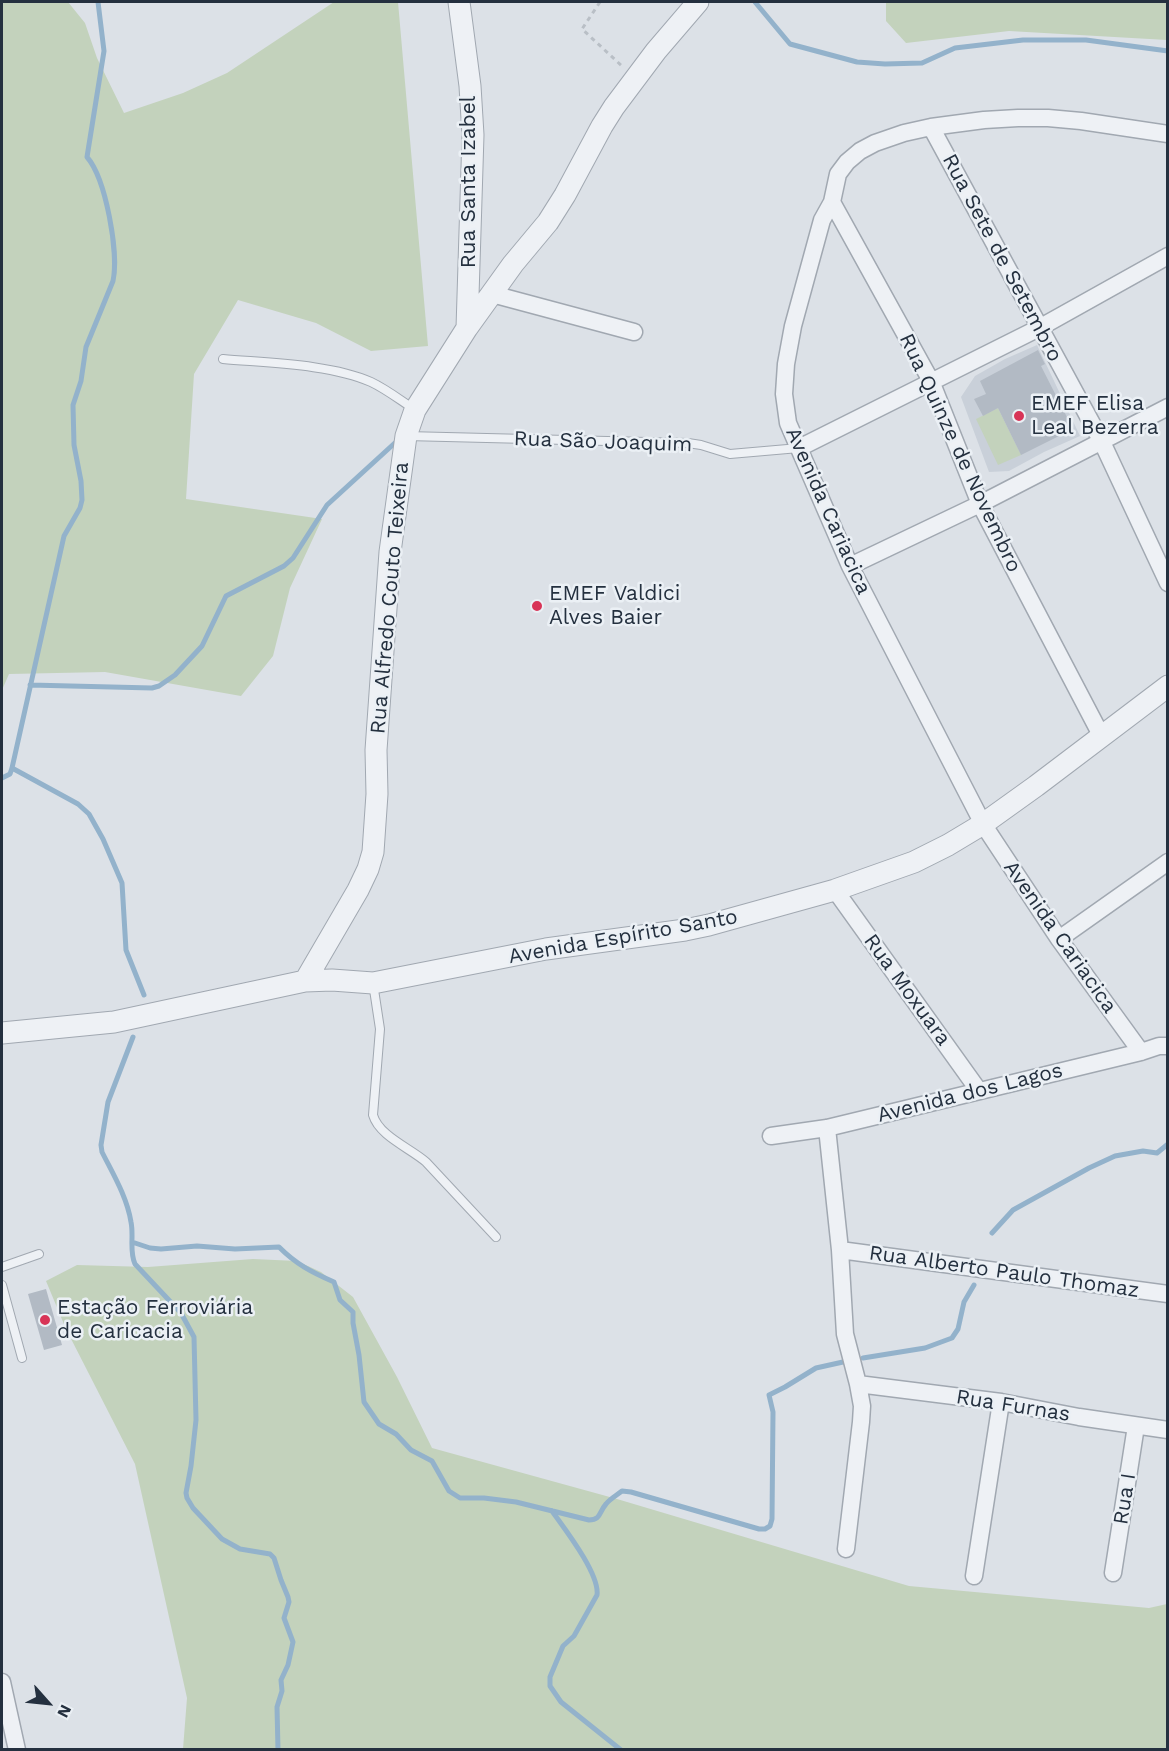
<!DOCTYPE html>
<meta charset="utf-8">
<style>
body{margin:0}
#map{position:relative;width:1169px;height:1751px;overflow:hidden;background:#dce1e7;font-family:"Work Sans",sans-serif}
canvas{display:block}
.frame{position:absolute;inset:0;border:3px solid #24303f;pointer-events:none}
.north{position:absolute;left:18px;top:1673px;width:60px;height:60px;-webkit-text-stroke:4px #ebf0f5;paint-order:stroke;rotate:117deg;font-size:16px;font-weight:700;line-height:24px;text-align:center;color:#24303f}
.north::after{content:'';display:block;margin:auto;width:21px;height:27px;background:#24303f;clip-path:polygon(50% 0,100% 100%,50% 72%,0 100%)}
</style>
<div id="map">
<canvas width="1169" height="1751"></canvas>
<div class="frame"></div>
<div class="north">N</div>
</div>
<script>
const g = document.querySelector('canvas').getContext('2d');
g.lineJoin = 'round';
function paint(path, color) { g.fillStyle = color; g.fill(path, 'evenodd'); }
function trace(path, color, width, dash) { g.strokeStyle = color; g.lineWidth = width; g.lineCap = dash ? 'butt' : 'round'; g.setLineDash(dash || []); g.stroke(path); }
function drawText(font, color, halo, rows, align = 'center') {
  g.font = font + ' "Work Sans",sans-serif'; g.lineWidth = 5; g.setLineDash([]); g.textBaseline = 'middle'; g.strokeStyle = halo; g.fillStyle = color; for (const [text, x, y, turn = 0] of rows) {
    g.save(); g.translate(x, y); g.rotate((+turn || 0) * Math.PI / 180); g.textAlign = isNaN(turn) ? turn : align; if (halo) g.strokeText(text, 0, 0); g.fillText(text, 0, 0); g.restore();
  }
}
paint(new Path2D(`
 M1037 345 1080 436 1044 452 1009 471 989 472 961 397 975 376 1005 359Z`), '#c9d0d9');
paint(new Path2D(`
 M2 2H68L85 23 97 58 124 113 183 93 227 73 334 2H398L428 346 371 351 316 323 238 300 194 374 186 499 322 519 290 588 273 656 241 696 105 672 9 674 2 690Z
 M886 2H1167V40L1009 31 906 43 886 21Z
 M998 408 1021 455 998 465 976 419Z
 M253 1259 297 1261 321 1272 353 1297 397 1377 432 1448 617 1499 909 1586 1149 1608 1167 1604V1749H183L187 1698 135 1464 66 1329 46 1281 77 1265 148 1267Z`), '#c3d2bc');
trace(new Path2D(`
 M755 2 790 44 857 62 885 64 922 63 955 48 1023 40H1086L1168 51
 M30 685 152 688 159 686 175 675 202 646 226 596 284 566 293 558 327 505 397 441
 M12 768 78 804 89 814 103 839 122 883 126 950 144 995
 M2 778 10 774 12 768 64 536 80 508 82 500 81 481 74 445 73 405 81 381 86 347 113 281C119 253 106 179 87 157L104 51 98 2
 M133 1037 108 1102 101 1145 102 1152C113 1174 127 1197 131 1222 134 1236 129 1251 135 1264L181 1313 194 1337 196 1420 191 1466 186 1493 187 1498 193 1508 222 1539 240 1549 270 1554 274 1558 281 1580 288 1597 289 1602 284 1618 293 1642 288 1665 281 1680 282 1691 277 1707 278 1750
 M992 1233 1013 1210 1089 1168 1115 1156 1143 1151 1157 1153 1168 1144
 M132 1242 150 1248 161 1249 197 1246 235 1249 279 1247C296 1264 311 1272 334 1282L340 1300 353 1312V1323L359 1355 364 1402 379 1424 396 1434 411 1450 432 1461 449 1491 460 1498H484L516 1502 589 1520C601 1520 599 1512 606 1504 610 1499 617 1495 622 1491L631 1492 759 1529H765L770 1526 772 1519 773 1412 769 1395 785 1387 816 1368 843 1362
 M863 1358 925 1348 952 1338 958 1329 964 1302 974 1285
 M552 1511C564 1528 600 1574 597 1595L574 1636 563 1646 550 1677V1686L561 1702 621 1750`), '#93b2cb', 5);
paint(new Path2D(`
 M1038 350 1045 364 1041 366 1073 429 1021 455 998 408 983 416 974 399 986 394 980 381Z
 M46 1289 62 1345 44 1350 28 1294Z`), '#b2bac4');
const service = new Path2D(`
 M223 359C267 363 331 364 371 382 386 389 400 400 414 409
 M406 436 688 443 701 445 730 454 799 448
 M373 983 380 1029 373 1115C379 1136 410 1148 426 1162L496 1237
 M2 1267 39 1254
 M2 1285 22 1358`);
const minor = new Path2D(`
 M931 127 1102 442 1168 583
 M832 202 931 381 980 504 1102 737
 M492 294 634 332
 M799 448 1039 328 1168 256
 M850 566 980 504 1168 407
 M835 890 979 1091
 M1059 939 1168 862
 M1141 1052 1059 939 983 824 850 566 788 423 784 394 786 364 793 326 822 220 832 202 838 174 847 162 860 151 875 143 904 133 931 127 984 120 1018 118H1048L1081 121 1168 134
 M827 1128 840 1250 845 1334 858 1384 862 1406 861 1422 846 1549
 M771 1136 827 1128 1141 1052 1159 1046H1168
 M840 1250 1168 1294
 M858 1384 1001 1402 1079 1417 1168 1430
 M1113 1573 1136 1426
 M974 1576 1001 1402
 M2 1682 17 1750`);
const tertiary = new Path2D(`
 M459 2 470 86 473 135 467 328
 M305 981 358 890 368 869 373 852 377 794 376 750 390 552 406 436 415 410 467 328 513 264 548 222 565 195 602 126 614 107 656 51 698 2
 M2 1033 114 1022 305 981 332 980 373 983 546 949 685 930 709 925 835 890 914 862 948 845 983 824 1036 786 1168 686`);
trace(service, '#a1a8b1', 10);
trace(minor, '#a1a8b1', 19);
trace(tertiary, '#a1a8b1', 23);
trace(new Path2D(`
 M600 2 582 29 623 67`), '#b9bfc6', 3, [4.5, 4.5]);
trace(service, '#eef1f5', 8);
trace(minor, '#eef1f5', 16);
trace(tertiary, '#eef1f5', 21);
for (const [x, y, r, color] of [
 [1019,416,6,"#d83457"],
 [537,606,6,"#d83457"],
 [45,1320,6,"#d83457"]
]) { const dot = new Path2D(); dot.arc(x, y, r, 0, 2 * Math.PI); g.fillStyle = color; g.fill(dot); trace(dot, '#ebf0f5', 2); }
drawText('21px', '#24303f', '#ebf0f5', [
 ["Rua Santa Izabel",469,182,-90],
 ["Rua Sete de Setembro",1002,258,62],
 ["Rua São Joaquim",603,442,2],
 ["Rua Quinze de Novembro",960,453,65],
 ["Avenida Cariacica",828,511,66],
 ["Rua Alfredo Couto Teixeira",390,598,-85],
 ["Avenida Espírito Santo",623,937,-10],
 ["Avenida Cariacica",1060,937,55],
 ["Rua Moxuara",907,990,54],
 ["Avenida dos Lagos",970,1093,-14],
 ["Rua Alberto Paulo Thomaz",1004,1272,8],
 ["Rua Furnas",1013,1406,9],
 ["Rua I",1125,1499,-81]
]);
drawText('21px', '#24303f', '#ebf0f5', [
 ["EMEF Elisa",1031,404],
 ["Leal Bezerra",1031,428],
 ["EMEF Valdici",549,594],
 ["Alves Baier",549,618],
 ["Estação Ferroviária",57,1308],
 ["de Caricacia",57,1332]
], 'left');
</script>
